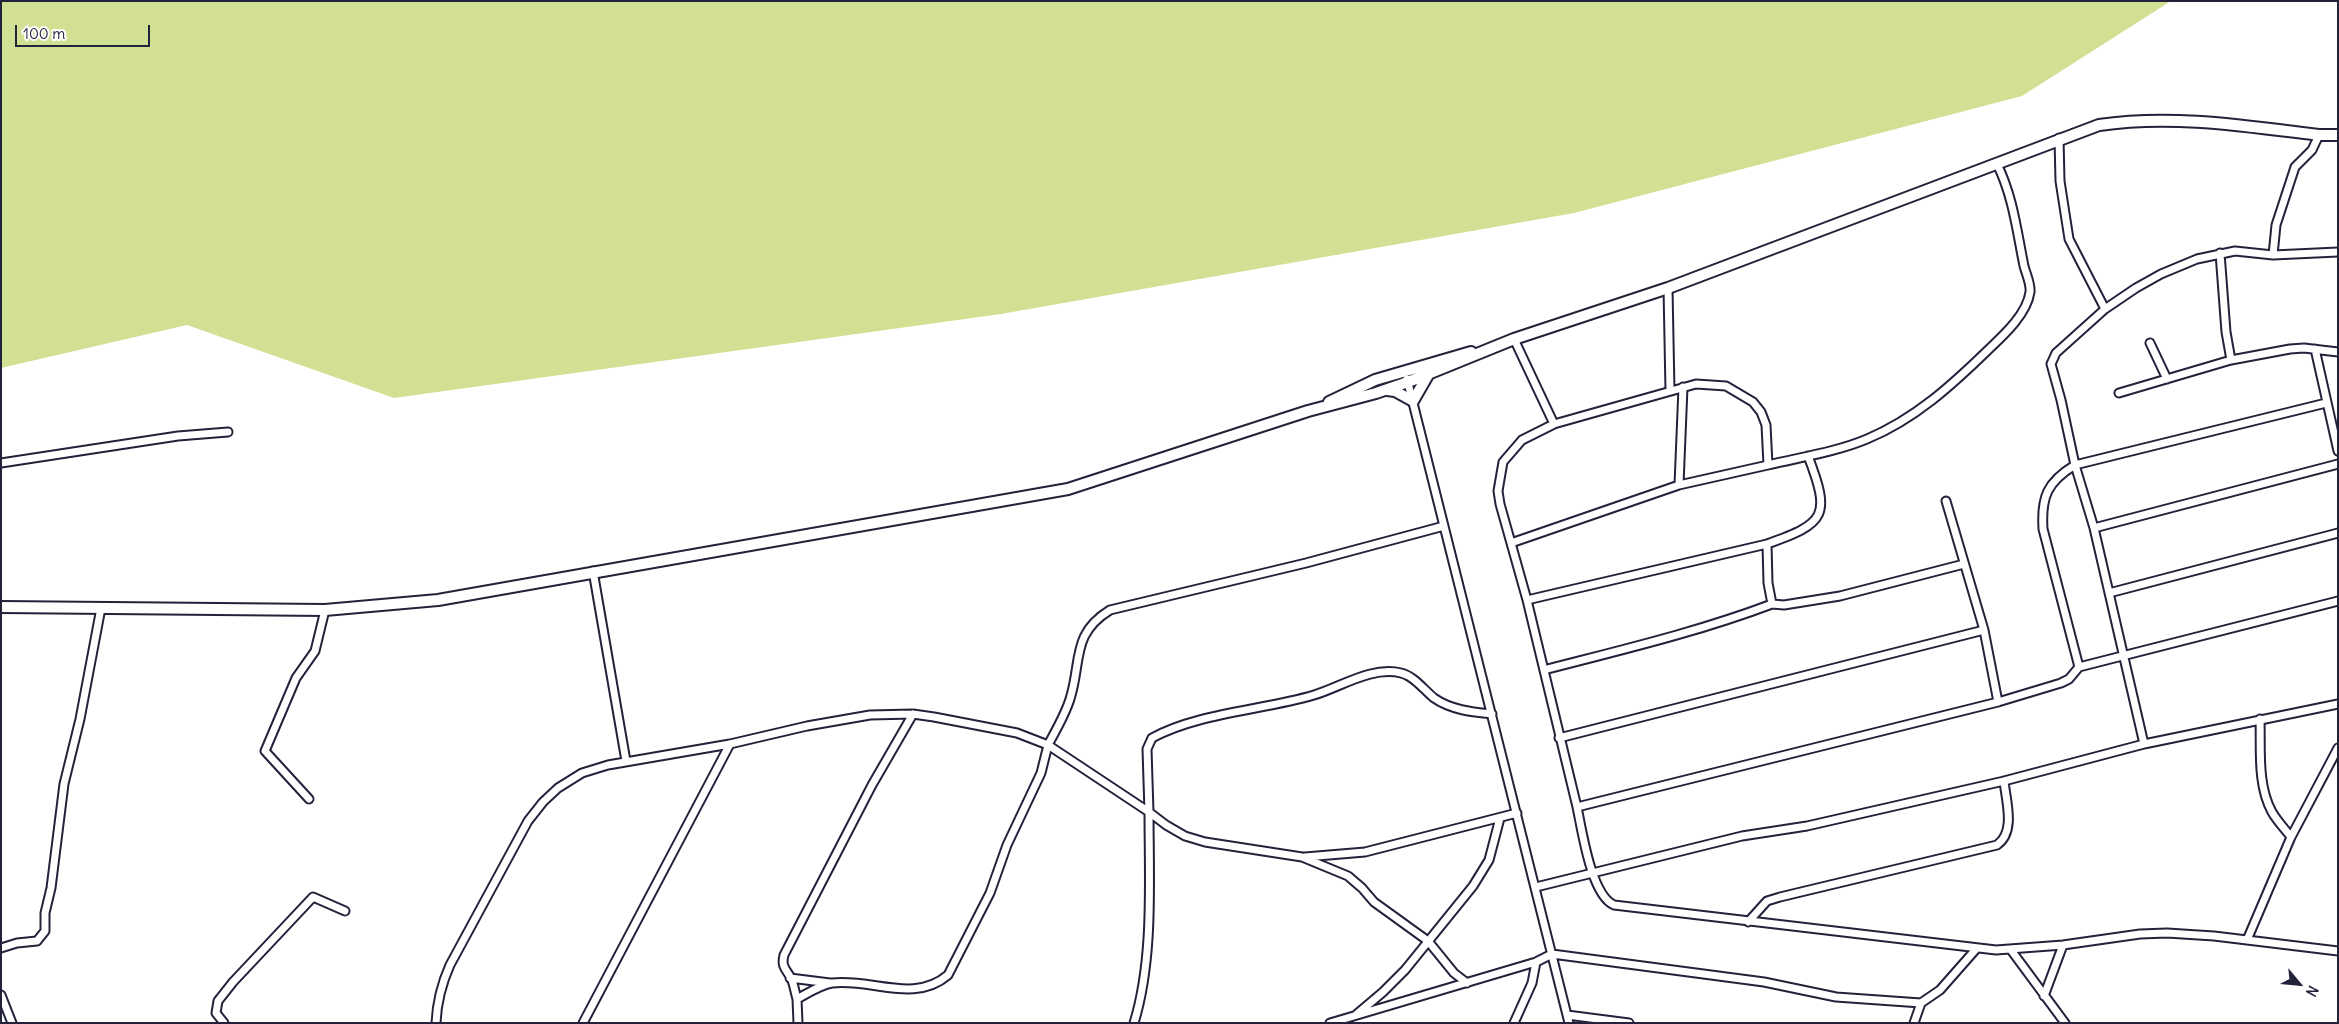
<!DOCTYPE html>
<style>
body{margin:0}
#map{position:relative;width:2339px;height:1024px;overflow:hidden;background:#fff;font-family:Delius,sans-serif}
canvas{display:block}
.frame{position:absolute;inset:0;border:2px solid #22223b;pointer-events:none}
.north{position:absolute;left:2274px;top:959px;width:50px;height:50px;-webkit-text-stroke:4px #fff;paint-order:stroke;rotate:118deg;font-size:14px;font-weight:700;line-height:20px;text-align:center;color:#22223b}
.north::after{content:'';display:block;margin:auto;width:18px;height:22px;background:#22223b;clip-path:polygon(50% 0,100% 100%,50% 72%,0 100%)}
.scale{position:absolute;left:15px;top:25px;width:135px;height:22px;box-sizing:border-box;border:2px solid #22223b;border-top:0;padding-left:6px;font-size:15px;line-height:18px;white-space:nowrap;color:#22223b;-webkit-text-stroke:4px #fff;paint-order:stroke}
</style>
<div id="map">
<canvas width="2339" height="1024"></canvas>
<div class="frame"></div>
<div class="north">N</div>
<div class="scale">100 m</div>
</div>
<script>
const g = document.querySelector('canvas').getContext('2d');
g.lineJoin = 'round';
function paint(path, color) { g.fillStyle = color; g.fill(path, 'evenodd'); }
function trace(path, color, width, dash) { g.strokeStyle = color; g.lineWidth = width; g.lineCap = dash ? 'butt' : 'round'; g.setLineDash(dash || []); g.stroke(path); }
paint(new Path2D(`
 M1 1H2171L2022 96 1574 213 1001 314 394 398 187 325 1 368Z`), '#d2e093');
const street = new Path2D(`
 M2059 138 2060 181 2069 239 2105 309
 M2220 253 2226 332 2231 360 2290 349 2304 348 2338 352
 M2273 255 2276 225 2295 167 2312 150 2319 135
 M1668 288 1670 391
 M1514 339 1554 424
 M2150 343 2167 379
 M2315 349 2338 451
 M1407 379 1569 1023
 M2119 393 2231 360
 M2326 403 2075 465C2047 482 2041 497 2043 529L2079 667 2338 601
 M1 463 178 436 228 432
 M1679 485 1768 465
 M1946 501 1984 630
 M2094 528 2075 465 2061 400 2051 364 2056 353 2105 309 2136 288 2161 274 2197 259 2235 251 2273 255 2338 252
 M1511 543 1679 485 1683 387
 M1767 544C1826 523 1831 516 1808 456
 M593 571 626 761
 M2109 593 2338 533
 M1527 600 1767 544 1768 583 1772 604C1698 632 1621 650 1544 670
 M1772 604 1784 605 1840 596 1964 564
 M2079 667 2069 679 2061 683 1998 702 1577 807C1582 830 1591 895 1614 905L1996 950 2063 945 2140 934 2167 933 2214 936 2338 951
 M2260 719C2261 749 2257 785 2272 812 2277 821 2285 829 2291 837
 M1559 738 1984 630 1998 702
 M2144 744 2094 528 2338 464
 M309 799 265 751 296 678 315 651 325 610
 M1577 807 1527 600 1500 504 1498 491 1503 462 1522 440 1554 424 1696 384 1726 386 1753 402 1761 412 1766 425 1768 465C1801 457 1836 452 1867 439 1915 419 1952 385 1988 350 2004 335 2027 314 2030 292 2031 284 2026 274 2024 266 2017 232 2013 196 1997 164
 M1305 857 1365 852 1517 813
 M1536 887 1742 836 1807 826 2004 781 2144 744 2338 704
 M1748 922 1767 901 1780 897 1997 845C2016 832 2006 801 2004 781
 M2247 940 2291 837 2338 748
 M1 948 17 943 37 941 45 931V913L51 888 64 784 80 719 101 608
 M2011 950 2065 1023
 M790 978 830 983
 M1467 983 1454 973 1428 941 1374 902 1362 888 1348 876 1302 857 1205 842 1185 836 1166 825 1149 812 1147 749 1152 738C1197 713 1264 710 1314 695 1341 687 1371 666 1401 673 1414 676 1424 690 1434 698 1451 710 1473 712 1492 714
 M1 995 12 1023
 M2044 996 2063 945
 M797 999C795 993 794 984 791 978 786 969 781 967 784 955L872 785 913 714
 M1357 1014 1383 992 1405 970 1473 886 1489 860 1500 818
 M1567 1015 1629 1023
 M224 1023 216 1013 218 1001 233 982 313 897 345 911
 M436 1023C437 1001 441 985 450 965L528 821 543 802 558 788 582 773 608 765 730 744 807 726 870 715 913 714 934 717 1017 733 1048 745 1041 773 1007 845 990 893 948 975C914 1004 872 978 832 983 820 985 808 993 797 999L798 1023
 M583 1023 730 744
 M1134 1023C1154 958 1149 879 1149 812L1048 745C1056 730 1065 715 1070 699 1082 661 1071 634 1110 610L1306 563 1444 526
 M1330 1023 1536 962 1552 954 1764 982 1836 997 1921 1003
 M1514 1023 1532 983 1536 962
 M1914 1023 1921 1003 1940 990 1977 948`);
const secondary = new Path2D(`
 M1387 390 1395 391 1413 401 1428 375
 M1329 402 1375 380 1471 352
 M1 607 325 610 438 600 1068 489 1308 411 1376 393 1408 382 1514 339 1668 288 2099 125C2172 114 2246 126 2319 135H2338`);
trace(street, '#22223b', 11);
trace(secondary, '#22223b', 14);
trace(street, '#fff', 7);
trace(secondary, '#fff', 10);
</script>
